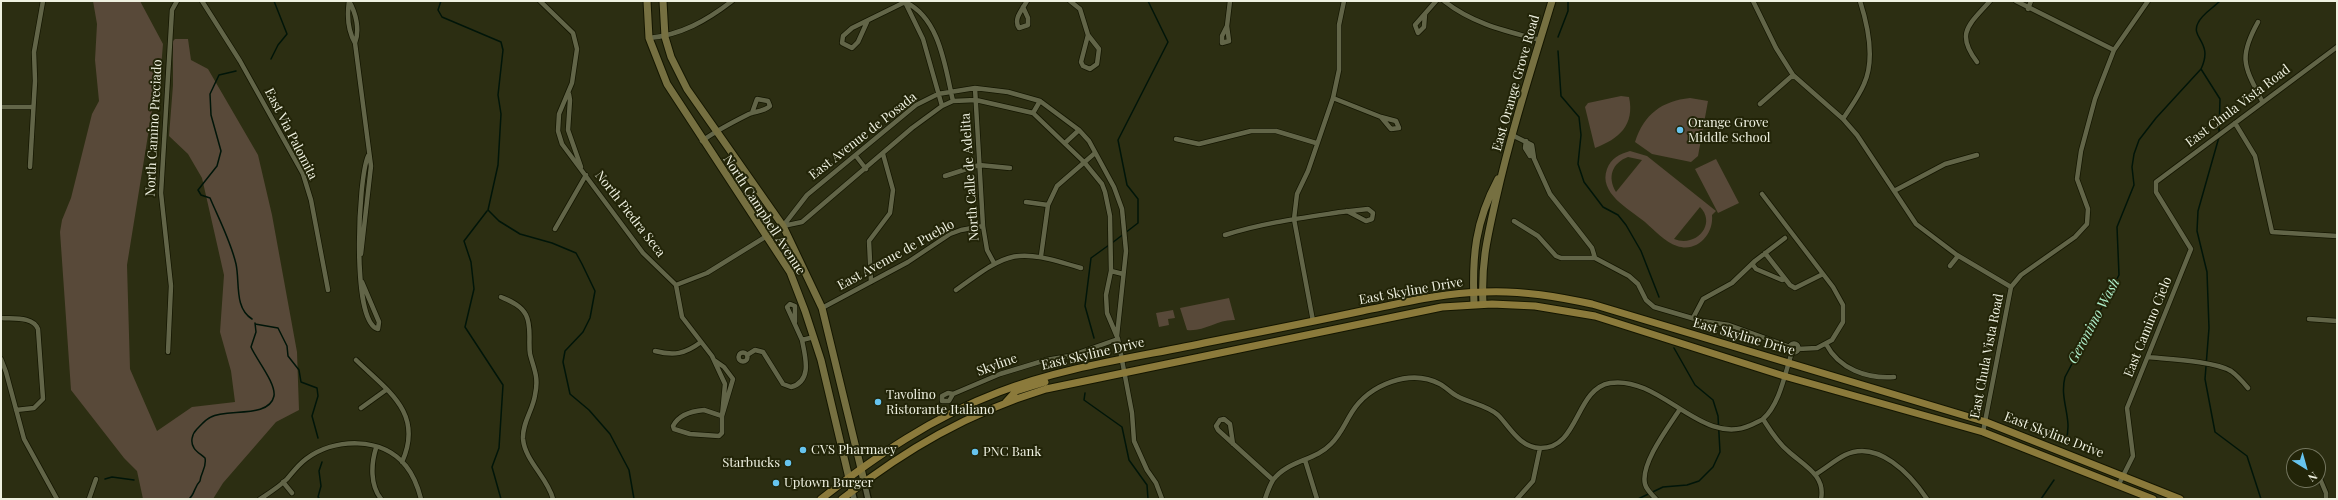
<!DOCTYPE html>
<style>
body{margin:0}
#map{position:relative;width:2338px;height:500px;overflow:hidden;background:#2c2e12;font-family:"Playfair Display",serif}
canvas{display:block}
.frame{position:absolute;inset:0;border:2px solid #eff1e1;pointer-events:none}
.north{position:absolute;left:2286px;top:448px;width:40px;height:40px;box-sizing:border-box;background:#222408;border:1px solid #74765f;border-radius:50%;rotate:143deg;font-size:11px;font-weight:700;line-height:16px;text-align:center;color:#eff1e1}
.north::after{content:'';display:block;margin:auto;width:14px;height:18px;background:#66c4ef;clip-path:polygon(50% 0,100% 100%,50% 72%,0 100%)}
</style>
<div id="map">
<canvas width="2338" height="500"></canvas>
<div class="frame"></div>
<div class="north">N</div>
</div>
<script>
const g = document.querySelector('canvas').getContext('2d');
g.lineJoin = 'round';
function paint(path, color) { g.fillStyle = color; g.fill(path, 'evenodd'); }
function trace(path, color, width, dash) { g.strokeStyle = color; g.lineWidth = width; g.lineCap = dash ? 'butt' : 'round'; g.setLineDash(dash || []); g.stroke(path); }
function drawText(font, color, halo, rows, align = 'center') {
  g.font = font + ' "Playfair Display",serif'; g.lineWidth = 4; g.setLineDash([]); g.textBaseline = 'middle'; g.strokeStyle = halo; g.fillStyle = color; for (const [text, x, y, turn = 0] of rows) {
    g.save(); g.translate(x, y); g.rotate((+turn || 0) * Math.PI / 180); g.textAlign = isNaN(turn) ? turn : align; if (halo) g.strokeText(text, 0, 0); g.fillText(text, 0, 0); g.restore();
  }
}
paint(new Path2D(`
 M93 1H140L163 44 161 68 154 98 127 265 130 369 157 431 192 407 235 402 231 371 220 332 224 275 202 178 188 154 169 136 173 85V41L175 39H188L191 60 208 69 258 155 272 215 297 352 299 410 276 422 223 483 213 499H143L137 471 124 458 71 390 60 232 62 220 71 198 92 114 99 101 95 60 97 24Z
 M1621 96 1629 97C1635 125 1619 139 1595 148L1585 107 1588 103Z
 M1690 98 1708 101 1698 156 1691 162 1652 154 1635 142C1644 114 1662 101 1690 98Z
 M1630 151 1647 156 1716 211 1712 215C1714 234 1697 253 1677 246 1665 242 1654 230 1645 222 1629 209 1598 193 1607 169 1611 158 1620 154 1630 151ZM1628 157 1642 160 1616 192C1607 177 1612 163 1628 157ZM1700 207C1717 224 1696 248 1674 239Z
 M1716 159 1739 203 1718 213 1695 169Z
 M1229 298 1235 320C1218 319 1204 332 1187 330L1180 308Z
 M1173 310 1175 318 1168 319 1169 325 1159 327 1156 313Z`), '#584939');
trace(new Path2D(`
 M441 1 438 10 442 17 501 42 503 50 498 95 501 114 498 165 488 210 499 221 520 234 552 243 576 253 582 264 595 291 590 318 583 332 565 351 563 362 570 394 589 410 610 434 629 470 634 499
 M1558 37 1568 11V1
 M1558 51 1561 96 1579 117 1581 135 1578 164 1584 182 1603 207 1618 215 1626 225 1641 251 1659 297
 M271 59 278 45 287 34 274 1
 M2201 69 2220 99 2219 133
 M236 71 219 75 210 94 211 115 221 151 217 166 198 190 201 195 210 198C219 219 231 242 236 264 240 282 234 308 252 319
 M2219 137 2198 211 2197 231 2207 272 2209 328 2205 379 2215 432 2247 456 2261 499
 M487 211 464 241 471 262 474 289 465 327 503 385 499 448 492 467 501 499
 M1112 243 1138 223V199L1127 185 1118 140 1168 42 1148 1
 M255 324 278 328 287 346 288 356 299 370 301 382 317 388 318 396 312 416 318 438
 M1094 338 1085 306 1091 258 1109 245
 M1085 393 1084 400 1122 427 1129 460 1147 485 1148 499
 M2066 440C2073 418 2059 400 2065 377L2119 275 2117 227 2134 185 2132 167 2134 154 2139 140 2156 118 2201 69C2214 42 2190 38 2198 23 2202 14 2213 8 2220 1
 M105 479 112 477 134 480
 M189 499C195 494 194 487 200 481 201 472 207 467 205 458 202 455 196 452 194 448 190 442 192 434 197 429 201 425 206 419 211 417 226 408 269 419 274 396 276 383 256 359 251 347L256 332 255 323
 M320 499 318 497 321 486 319 471 322 462
 M1638 499 1663 487 1687 485 1699 481 1713 467 1720 452 1718 416 1713 400 1695 385 1674 348
 M2041 499 2054 480`), '#001509', 1.5);
const minor = new Path2D(`
 M202 1 240 61 303 174 311 200 328 290
 M349 1C347 15 348 31 355 43L371 166 361 254
 M349 1C356 13 360 30 355 43
 M540 1 573 33 577 49 572 83 559 114 558 131 562 144 643 253 676 285
 M1070 1 1080 9 1088 35 1099 49 1097 64 1090 69 1083 66 1081 62 1088 35
 M1444 1C1473 24 1506 31 1540 40
 M1753 1 1776 48 1793 75 1843 119 1857 135 1916 224 1957 255 2011 287
 M2016 1 2114 50
 M905 2C940 18 945 67 953 101
 M905 2 923 39 942 106
 M1023 7 1028 18V25L1019 28C1013 19 1022 10 1027 1
 M2028 9 2031 1
 M1425 14 1424 27 1418 33 1415 25 1436 1
 M867 22 858 42 852 48 842 43 843 36 852 28 905 2
 M2258 22C2238 58 2244 66 2262 101
 M1227 26 1222 36V43L1229 41 1227 26 1230 1
 M649 38C681 35 706 21 732 1
 M1977 62C1955 33 1969 25 1990 1
 M975 88 983 226 987 250 994 263
 M569 94 570 100 568 130 581 167
 M1333 98 1381 117 1391 129 1399 128 1396 121 1381 117
 M1760 104 1793 75
 M2 107H33
 M1033 113 1040 101
 M1843 119C1850 108 1859 96 1864 84 1875 60 1868 26 1860 1
 M2235 123 2255 156 2272 232 2337 236
 M1512 135 1532 145 1534 158
 M1176 139 1199 144 1251 131H1276L1316 143
 M702 141C717 130 733 122 749 114 756 111 763 112 770 106L768 101 757 99 752 113
 M1526 141 1550 194 1592 248 1595 258 1629 276 1638 284 1646 300 1654 307 1702 321 1729 325 1790 347
 M1526 141 1525 148 1530 156
 M1065 143 1079 130
 M856 156 866 169
 M30 167 35 81 34 52 43 1
 M945 176 979 165 1010 168
 M1894 191 1945 164 1977 155
 M1762 194 1833 287 1843 305V322L1832 340 1817 348 1798 349
 M1026 202 1048 205
 M1514 221 1538 236 1556 256 1561 258H1595
 M783 226 802 222 912 128 942 106 953 101 976 100 1033 113 1084 162 1102 184 1105 192 1110 216 1111 271 1106 295 1107 313 1118 339 1132 413 1134 441 1147 470 1156 483 1162 499
 M555 229 586 175
 M1225 235C1262 223 1301 218 1341 212L1368 209 1373 213 1372 219 1366 221 1347 211
 M1765 253 1790 285 1795 288 1823 274
 M1041 256 1048 205 1057 186 1095 153
 M1753 265 1756 269 1782 280 1785 279
 M1950 266 1958 256
 M1111 271 1123 274
 M362 282 379 322 378 329C351 322 358 180 368 156
 M871 282 869 241 890 213 893 190 883 154
 M676 285 707 273 783 226 807 195 916 105 938 94 975 88 1008 92 1040 101 1079 130 1089 141 1114 187 1122 209 1126 251 1117 336
 M676 285 682 317 712 356 725 384 722 416 733 379 724 367 714 360
 M956 290C1011 250 1015 248 1081 268
 M501 297C510 301 521 305 526 315 532 327 528 341 530 354 534 370 539 377 535 395 533 410 522 423 523 439 525 461 548 478 553 499
 M822 308 908 262 950 234 961 230 983 226
 M1 318C13 319 33 316 38 329L43 399 34 408 16 410
 M1693 318 1703 299 1732 283 1755 261 1785 238
 M2309 319 2337 321
 M1313 321 1294 219 1297 194 1308 171 1333 98 1339 70V25L1344 1
 M795 322V306L790 304 787 307 802 340
 M1789.5 348a4.5 4.5 0 1 1 9 0a4.5 4.5 0 1 1-9 0Z
 M1826 344C1839 369 1867 379 1894 377
 M655 351C674 356 685 354 701 342
 M168 352 171 286 161 193 172 10 177 1
 M738.5 357a4.5 4.5 0 1 1 9 0a4.5 4.5 0 1 1-9 0Z
 M747 355 755 350 763 352 783 384 791 387C813 381 805 356 802 340L814 337
 M2148 357C2167 359 2215 361 2231 371 2238 376 2243 382 2248 388
 M1 359 6 372 24 439 57 499
 M356 360C388 391 424 413 402 462
 M953 394 949 401H942V396L948 393 953 394 1000 374 1046 360 1070 356 1118 339
 M361 408 386 390
 M704 410 722 416V433L719 436 690 434 674 429 673 426C679 414 692 411 704 410Z
 M1763 419C1770 430 1777 442 1788 451 1803 465 1826 475 1821 499
 M1983 432 2011 287 2021 275 2075 237 2087 224 2088 209 2077 179 2081 151 2095 99 2114 50 2148 1
 M1233 444 1230 424 1224 419 1220 420 1216 426 1218 430 1273 480
 M376 448C371 464 370 485 381 499
 M2304 454 2306 456
 M1305 460 1317 499
 M1816 474C1826 468 1835 460 1845 455 1878 439 1911 475 1927 499
 M2318 474 2326 493V499
 M283 482 292 493
 M2119 484 2133 456 2127 408 2191 249 2156 192V182L2337 47
 M89 499 96 479
 M260 499C269 493 279 487 287 479 293 472 298 465 306 459 334 438 382 436 406 466 414 476 418 487 421 499
 M1265 499C1267 493 1270 485 1273 480 1288 460 1315 461 1331 444 1341 434 1345 423 1352 412 1369 385 1410 368 1440 384 1446 387 1451 393 1457 396 1469 403 1487 405 1498 415 1510 427 1519 447 1540 448 1579 449 1575 389 1610 383 1661 375 1702 448 1751 425 1755 423 1760 421 1763 419 1780 404 1785 373 1792 352
 M1517 499 1533 481 1540 448
 M1656 499C1652 495 1646 489 1645 484 1640 464 1669 426 1680 409`);
const tertiary = new Path2D(`
 M864 481 868 499
 M852 491 854 499`);
const secondary = new Path2D(`
 M647 1 649 38 667 84 790 272 805 311 821 360 852 491
 M663 1 665 37 671 57 687 89 783 226 822 308 864 481
 M1474 304C1472 256 1475 222 1498 179
 M1483 304C1481 263 1487 239 1496 199 1511 132 1532 67 1552 1`);
const primary = new Path2D(`
 M1006 402 1016 391 1045 382
 M821 499C876 456 933 417 999 392 1066 366 1139 357 1209 342 1260 332 1311 322 1362 311 1402 303 1442 293 1483 292 1519 290 1556 296 1592 304L1986 422 2180 499
 M842 499C906 449 968 413 1046 389L1442 307 1492 304 1535 306 1595 316 1784 376 1983 432 2153 499`);
trace(minor, '#141600', 6);
trace(tertiary, '#141600', 8);
trace(secondary, '#141600', 9);
trace(primary, '#141600', 9);
trace(minor, '#626548', 4.5);
trace(tertiary, '#626548', 5.5);
trace(secondary, '#767041', 7);
trace(primary, '#8b7a3b', 7);
for (const [x, y, r, color] of [
 [1680,130,4,"#66c4ef"],
 [878,402,4,"#66c4ef"],
 [803,450,4,"#66c4ef"],
 [975,452,4,"#66c4ef"],
 [788,463,4,"#66c4ef"],
 [776,483,4,"#66c4ef"]
]) { const dot = new Path2D(); dot.arc(x, y, r, 0, 2 * Math.PI); g.fillStyle = color; g.fill(dot); trace(dot, '#222408', 1.5); }
drawText('13px', '#eff1e1', '#222408', [
 ["East Orange Grove Road",1516,83,-74],
 ["East Chula Vista Road",2238,106,-37],
 ["North Camino Preciado",154,128,-87],
 ["East Via Palomita",291,134,63],
 ["East Avenue de Posada",863,136,-38],
 ["North Calle de Adelita",970,177,-94],
 ["North Piedra Seca",630,214,52],
 ["North Campbell Avenue",764,215,57],
 ["East Avenue de Pueblo",896,255,-29],
 ["East Skyline Drive",1411,291,-10],
 ["East Camino Cielo",2148,327,-68],
 ["East Skyline Drive",1744,337,16],
 ["East Skyline Drive",1093,354,-13],
 ["East Chula Vista Road",1987,356,-79],
 ["Skyline",997,365,-20],
 ["East Skyline Drive",2054,435,21]
]);
drawText('13px', '#eff1e1', '#222408', [
 ["Orange Grove",1688,123],
 ["Middle School",1688,138],
 ["Tavolino",886,395],
 ["Ristorante Italiano",886,410],
 ["CVS Pharmacy",811,450],
 ["PNC Bank",983,452],
 ["Starbucks",780,463,"right"],
 ["Uptown Burger",784,483]
], 'left');
drawText('italic 14px', '#afefcb', '#222408', [
 ["Geronimo Wash",2094,321,-62]
]);
</script>
